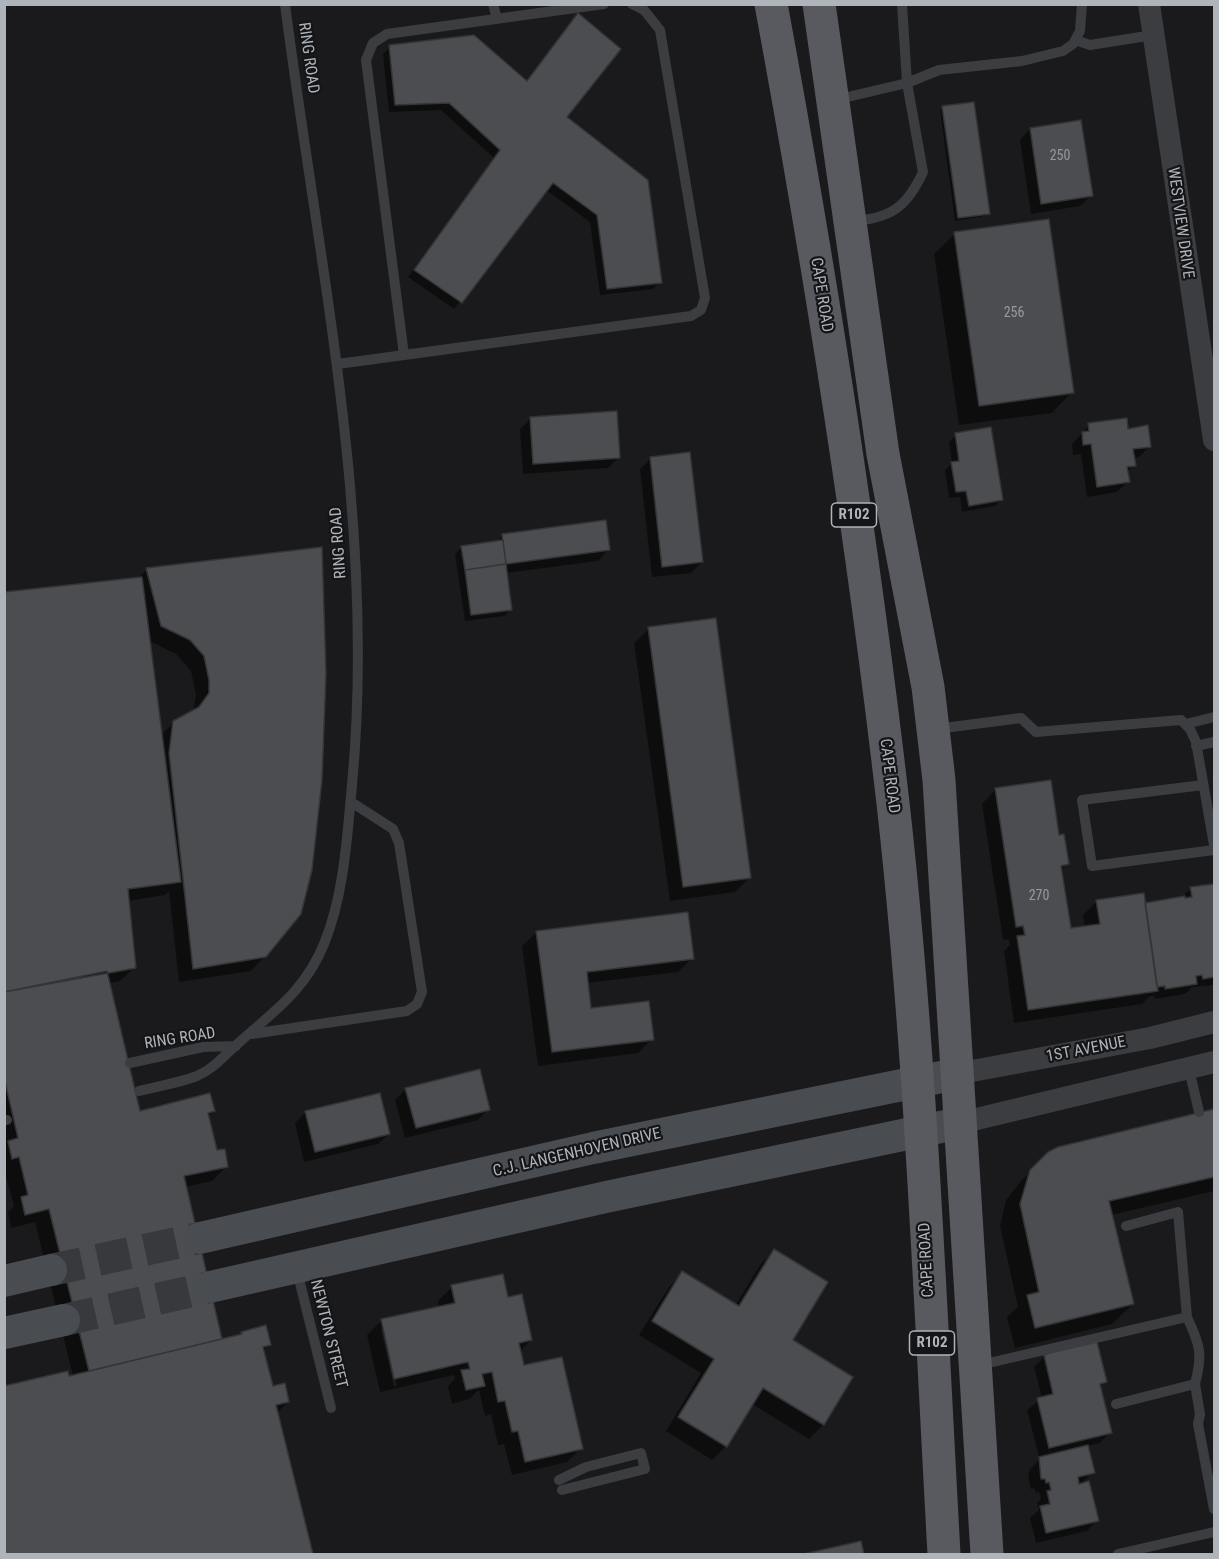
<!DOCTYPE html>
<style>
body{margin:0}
#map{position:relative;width:1219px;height:1559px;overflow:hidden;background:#1a1a1c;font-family:"Roboto Condensed",sans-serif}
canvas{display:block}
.frame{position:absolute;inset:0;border:6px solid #aeb4ba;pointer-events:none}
</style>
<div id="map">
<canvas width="1219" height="1559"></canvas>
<div class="frame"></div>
</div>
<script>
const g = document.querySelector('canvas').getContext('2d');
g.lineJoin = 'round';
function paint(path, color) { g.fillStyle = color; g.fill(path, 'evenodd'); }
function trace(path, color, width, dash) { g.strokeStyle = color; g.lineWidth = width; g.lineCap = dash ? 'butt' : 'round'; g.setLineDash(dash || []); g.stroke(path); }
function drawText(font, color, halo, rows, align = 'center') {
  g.font = font + ' "Roboto Condensed",sans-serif'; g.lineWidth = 4.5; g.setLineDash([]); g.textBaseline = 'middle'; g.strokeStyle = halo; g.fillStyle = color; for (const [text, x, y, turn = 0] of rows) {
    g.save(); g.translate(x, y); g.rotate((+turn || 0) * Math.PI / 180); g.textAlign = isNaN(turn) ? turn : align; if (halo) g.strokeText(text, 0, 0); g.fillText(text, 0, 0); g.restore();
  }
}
paint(new Path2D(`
 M578 15 565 117 660 282 653 289 600 295 590 222 546 190 454 309 408 277 494 158 441 110 389 112 383 54 390 47 526 82Z
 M943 107 988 213 985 216 955 221 940 110Z
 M1030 129 1091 196 1080 206 1031 214 1020 140Z
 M955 234 1072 392 1052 413 959 425 934 254Z
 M531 418 619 457 608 468 523 474 520 429Z
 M1089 425 1150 446 1139 457 1133 458 1134 465 1127 472 1128 482 1117 492 1087 497 1081 454 1073 455 1072 444Z
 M956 435 1002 499 995 506 962 512 960 497 949 498 945 470 952 463 949 442Z
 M650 459 702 562 691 573 652 577 640 469Z
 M503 536 608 550 598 561 506 573 511 609 504 616 465 621 455 554 462 547 495 543Z
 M320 549 265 956 251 971 179 982 169 891 165 895 127 901 135 967 120 981 109 983 139 1113 214 1111 208 1117 216 1151 226 1167 212 1181 185 1187 221 1341 269 1344 263 1351 272 1387 288 1402 277 1413 311 1554H4V1388L73 1376 35 1222 11 1228 8 1212 14 1206 4 1170V594L137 579 147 569ZM149 641 176 654 191 671 196 695 193 712 174 722 161 735Z
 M649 629 749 878 735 892 670 901 634 643Z
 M996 789 1058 836 1067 864 1061 870 1069 930 1085 928 1083 915 1097 901 1144 905 1181 898 1191 888 1214 885V985L1192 987 1185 994 1155 999 1154 996H1150L1142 1004 1014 1023 1004 951 1010 945 1009 939 1003 940 982 804Z
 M537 932 692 958 678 972 587 983 590 1010 652 1039 638 1053 538 1066 522 946Z
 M406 1089 488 1109 478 1120 405 1138 395 1100Z
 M1214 1111V1191L1111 1215 1133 1304 1112 1324 1015 1348 1007 1317 1018 1307 1000 1226 1006 1200 1022 1180 1043 1159 1059 1148Z
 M306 1112 389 1134 378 1144 304 1162 295 1123Z
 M774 1251 791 1340 851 1377 823 1425 809 1439 752 1404 726 1446 712 1460 666 1431 701 1373 639 1335 669 1287 683 1273 735 1306 760 1265Z
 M452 1287 507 1299 531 1340 520 1351 523 1367 581 1448 567 1462 512 1475 504 1444 498 1445 491 1414 485 1416 479 1390 469 1399 452 1404 448 1386 455 1379 454 1375 380 1392 367 1335 381 1321 439 1308 438 1301ZM381 1329H384L397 1386H394Z
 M1050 1351 1105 1382 1099 1387 1110 1432 1100 1443 1087 1446 1093 1472 1080 1485 1097 1520 1087 1531 1036 1543 1030 1518 1039 1510 1037 1503 1041 1499 1039 1492 1036 1493 1034 1488 1031 1489 1028 1476 1030 1469 1043 1456 1039 1457 1027 1410 1042 1398 1034 1367Z
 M860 1543 863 1554H810Z`), '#0007');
const building = new Path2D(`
 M578 13 621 49 567 117 648 180 662 283 607 289 597 215 553 183 462 303 414 270 500 150 449 103 395 105 389 45 474 35 527 81Z
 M974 102 990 214 958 218 942 106Z
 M1081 120 1093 196 1041 204 1030 128Z
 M1049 219 1074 393 979 406 954 232Z
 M617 411 620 458 533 464 530 417Z
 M1127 418 1128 429 1148 425 1151 447 1133 449 1136 466 1127 467 1130 482 1097 487 1091 444 1083 445 1082 432 1089 431 1088 423Z
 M991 427 1003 500 969 506 966 491 956 492 951 462 959 461 955 433Z
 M690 452 703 562 662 567 650 457Z
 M606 520 610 550 506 564 502 534Z
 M503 540 506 564 465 570 461 546Z
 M322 547 326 673 322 780 312 870 301 914 266 957 193 969 169 753 173 721 199 707 209 693V680L204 656 190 640 161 626 146 568Z
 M506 564 512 610 471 615 465 570Z
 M142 577 181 882 128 889 136 968 4 992V592Z
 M716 618 751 878 683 887 648 627Z
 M1051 780 1059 835 1064 834 1069 864 1061 866 1071 928 1100 924 1096 900 1144 893 1158 991 1028 1010 1017 936 1025 935 1023 926 1016 927 995 788Z
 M1214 884V977L1203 979 1202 975 1196 976 1197 984 1165 989V986L1157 987 1145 903 1185 896V898L1192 897 1190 887Z
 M688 912 694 959 587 972 591 1008 649 1001 654 1040 552 1052 536 931Z
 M107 971 140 1111 210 1093 215 1111 208 1113 217 1150 225 1149 228 1167 184 1176 222 1339 89 1371 49 1209 25 1215 21 1197 28 1195 19 1157 12 1159 8 1141 18 1138 4 1077V992Z
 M480 1069 490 1110 416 1128 405 1088Z
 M380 1093 390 1134 315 1152 305 1111Z
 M1214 1109V1177L1109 1201 1134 1304 1035 1328 1027 1295 1039 1292 1020 1204 1030 1170 1048 1152 1058 1147Z
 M774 1249 828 1282 793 1340 853 1377 824 1425 763 1388 727 1447 678 1417 714 1359 652 1321 682 1271 739 1306Z
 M503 1274 508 1297 522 1294 532 1340 519 1343 524 1365 562 1357 583 1449 525 1462 518 1431 512 1432 505 1401 498 1402 492 1372 482 1374 485 1386 466 1390 461 1370 470 1369 468 1362 394 1379 381 1319 455 1303 451 1285Z
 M266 1325 271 1345 263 1347 273 1386 285 1383 289 1402 276 1405 313 1554H4V1386L68 1371 69 1376 242 1334 241 1332Z
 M1096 1338 1107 1382 1100 1384 1112 1433 1049 1448 1037 1398 1053 1394 1044 1355Z
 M1088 1445 1095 1473 1078 1477 1079 1484 1089 1481 1099 1521 1046 1533 1040 1506 1050 1504 1047 1491 1051 1490 1049 1482 1046 1483 1045 1479H1041L1039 1457Z
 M861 1541 864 1554H804Z`);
paint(building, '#4c4d50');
trace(building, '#343537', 1.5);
trace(new Path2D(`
 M51 1270 200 1238
 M64 1320 210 1287`), '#38393c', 32, [32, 16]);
trace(new Path2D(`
 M493 4 497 19
 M1075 40 1090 45 1153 35
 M835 100 907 83 939 70 1022 61 1063 51 1073 44 1080 31 1082 4
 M854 221C891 218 907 207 923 172L907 83 902 4
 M404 355 366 60 373 43 387 34 604 4
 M338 364 691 316 701 310 705 298 660 30 644 10 632 4
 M1186 724 1214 717
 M936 729 1021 718 1036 732 1181 720 1190 729 1196 742 1214 845
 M1196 746 1214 742
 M1203 785 1082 800 1092 866 1214 850
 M252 1034 407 1011 417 1004 422 992 399 843 393 829 351 802
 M130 1063 203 1047 236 1046
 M1189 1069 1199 1112
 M139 1091C158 1086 179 1083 197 1076 213 1069 222 1058 234 1047 271 1013 304 993 324 944 344 895 347 838 352 785 377 523 318 263 285 4
 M4 1120H7
 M297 1271 331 1408
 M980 1365 1187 1317 1178 1212 1126 1226
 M1195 1384 1200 1414 1198 1424 1214 1509
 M1116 1404 1195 1384C1203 1354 1200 1345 1187 1317
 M559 1480 586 1467 641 1453 645 1469 562 1490
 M1118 1554 1214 1532`), '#3b3d40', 10);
trace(new Path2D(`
 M1149 4 1214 440
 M956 1074 1150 1038 1214 1022
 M960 1123 1214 1062`), '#3b3d40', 22);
trace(new Path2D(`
 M200 1238 593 1148 956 1074
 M4 1281 51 1270
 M210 1287 606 1197 960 1123
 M4 1333 64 1320`), '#494c50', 32);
trace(new Path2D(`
 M771 4C820 269 862 536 893 803 921 1053 930 1304 944 1554
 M819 4 883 454 928 687 939 780 987 1554`), '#585a5f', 33);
drawText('14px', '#969aa0', null, [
 ["250",1060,156],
 ["256",1014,313],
 ["270",1039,896]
]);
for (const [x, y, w] of [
 [854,515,45],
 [932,1343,45]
]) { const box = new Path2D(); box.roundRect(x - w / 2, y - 12, w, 24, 4.5); g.fillStyle = '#151517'; g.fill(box); trace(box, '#aeb4ba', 1.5); }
drawText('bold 15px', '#aeb4ba', null, [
 ["R102",854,515],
 ["R102",932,1343]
]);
drawText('16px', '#aeb4ba', '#151517', [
 ["RING ROAD",308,58,82],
 ["WESTVIEW DRIVE",1180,223,82],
 ["CAPE ROAD",821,295,81],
 ["RING ROAD",339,543,-94],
 ["CAPE ROAD",889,776,83],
 ["RING ROAD",180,1039,-9],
 ["1ST AVENUE",1086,1050,-11],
 ["C.J. LANGENHOVEN DRIVE",577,1153,-13],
 ["CAPE ROAD",927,1260,-93],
 ["NEWTON STREET",328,1334,76]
]);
</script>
